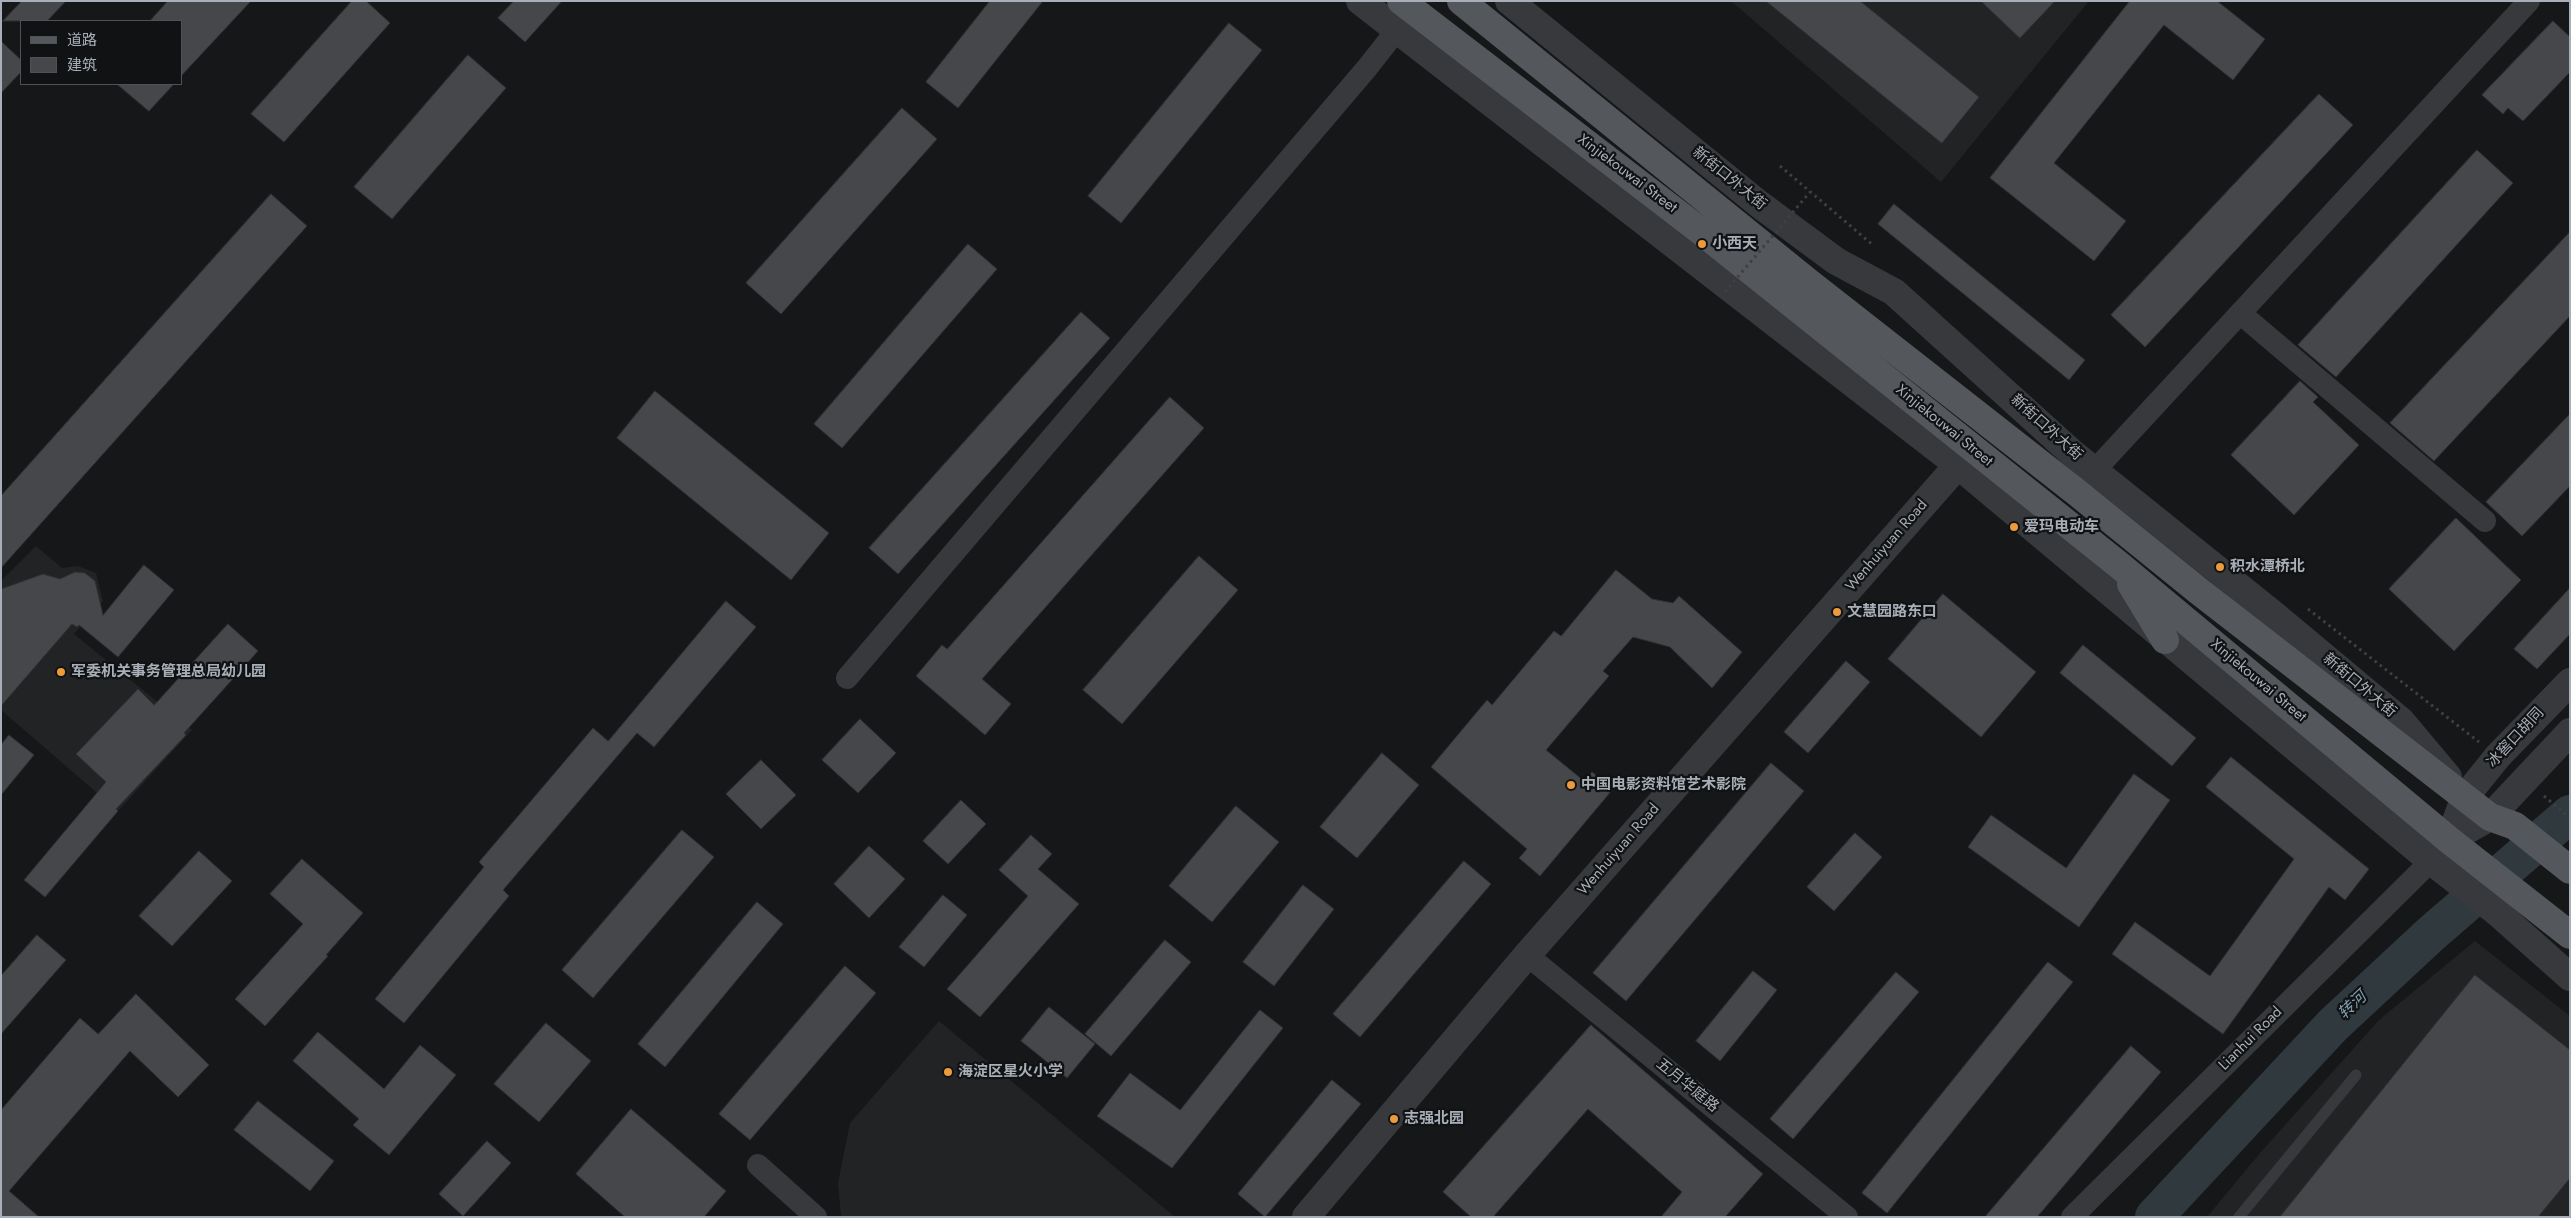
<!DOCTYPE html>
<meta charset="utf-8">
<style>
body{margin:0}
#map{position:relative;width:2571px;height:1218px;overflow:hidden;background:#161718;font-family:Jost,"Noto Sans SC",sans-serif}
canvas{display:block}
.frame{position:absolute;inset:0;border:2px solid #a9afb8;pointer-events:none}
.legend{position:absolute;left:20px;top:20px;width:162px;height:65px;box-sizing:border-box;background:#111213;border:1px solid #4e5155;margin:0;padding:6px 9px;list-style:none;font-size:15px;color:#a9afb8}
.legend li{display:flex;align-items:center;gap:10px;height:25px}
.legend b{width:25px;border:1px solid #4e5155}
</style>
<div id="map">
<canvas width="2571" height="1218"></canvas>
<div class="frame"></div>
<ul class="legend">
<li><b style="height:6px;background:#54575c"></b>道路</li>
<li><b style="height:14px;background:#45474b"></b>建筑</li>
</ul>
</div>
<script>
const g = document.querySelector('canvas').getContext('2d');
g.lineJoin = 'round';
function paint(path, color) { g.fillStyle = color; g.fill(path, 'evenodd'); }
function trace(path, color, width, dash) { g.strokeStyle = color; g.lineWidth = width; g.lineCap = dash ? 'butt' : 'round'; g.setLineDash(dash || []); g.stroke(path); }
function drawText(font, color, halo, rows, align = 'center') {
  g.font = font + ' Jost,"Noto Sans SC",sans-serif'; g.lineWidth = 4.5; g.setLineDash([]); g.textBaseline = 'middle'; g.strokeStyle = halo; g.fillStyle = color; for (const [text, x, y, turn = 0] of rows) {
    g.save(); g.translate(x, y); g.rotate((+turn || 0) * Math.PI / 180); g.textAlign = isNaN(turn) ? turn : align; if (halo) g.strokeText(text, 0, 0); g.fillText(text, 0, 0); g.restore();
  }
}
paint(new Path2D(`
 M1731 1H2089L1941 182Z
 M36 546 62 568 78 566 96 573 103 601 74 634 192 730 118 811 1 710V581Z
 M2475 941 2570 1016V1217H2207L2260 1153 2379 1020Z
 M939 1021 1175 1217H841L838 1183 850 1123Z`), '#222325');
trace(new Path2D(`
 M2154 1217 2333 1025 2432 933 2570 814`), '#2f393e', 38);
const building = new Path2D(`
 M22 1H66L47 21H3Z
 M168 1H251L181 76V21H150Z
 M352 1H366L390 23 284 142 251 114Z
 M514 1H562L525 42 498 18Z
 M990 1H1043L958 108 926 82Z
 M1766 1H1860L1979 97 1942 143Z
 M1981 1H2055L2020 38Z
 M2130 1H2217L2265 39 2233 80 2164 25 2054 163 2126 221 2094 261 1990 178Z
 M2553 21 2570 37V72L2523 121 2508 108 2503 114 2482 95Z
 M1229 23 1262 50 1121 223 1088 196Z
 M1 41 21 60V72L1 93Z
 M468 55 506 88 392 219 354 187Z
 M117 84H174L149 111Z
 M2319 94 2353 125 2145 347 2111 315Z
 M902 108 937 139 781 314 746 283Z
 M2477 150 2513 183 2336 377 2298 345Z
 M271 194 307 226 1 568V496Z
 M1894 204 2085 360 2069 380 1878 224Z
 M2570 232V316L2434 461 2390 423Z
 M968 244 997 269 842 448 814 424Z
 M1081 312 1110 338 898 574 869 548Z
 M2300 381 2318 397 2313 402 2359 445 2294 515 2231 455Z
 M655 391 829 533 791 580 617 438Z
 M1170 397 1204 428 982 679 1011 704 985 735 916 676 942 645 947 649Z
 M2570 414V486L2522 536 2486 502Z
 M2456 518 2521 580 2454 651 2389 589Z
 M1199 556 1238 590 1122 724 1083 690Z
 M144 565 174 590 118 657 79 625 77 627 72 624 1 706V589L43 574 60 579 75 572 85 573 95 581 103 615Z
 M1616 570 1652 599 1673 603 1679 596 1742 652 1712 688 1670 647 1633 637 1603 671 1609 676 1546 750 1584 781 1592 772 1613 789 1540 876 1519 858 1527 849 1431 767 1487 700 1492 705 1554 631 1561 636Z
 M2570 588V634L2537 669 2514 649Z
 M1943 594 2036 672 1981 737 1888 659Z
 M726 601 756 627 654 747 637 733 503 890 509 896 404 1023 375 999 484 867 479 862 593 728 608 741Z
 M228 624 258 651 184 733 186 735 116 809 118 811 45 897 24 880 106 782 76 754 138 689 154 705Z
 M2083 645 2196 738 2172 766 2060 673Z
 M1846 661 1870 682 1808 753 1784 732Z
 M860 719 896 753 858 793 822 760Z
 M9 735 34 755 1 795V745Z
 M1382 753 1419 785 1357 858 1320 827Z
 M2231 757 2369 869 2345 900 2329 887 2223 1034 2112 954 2135 922 2210 976 2294 859 2206 787Z
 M761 760 796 795 761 829 726 794Z
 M1771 763 1804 791 1626 1001 1593 973Z
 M2134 774 2170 800 2079 927 1968 847 1991 815 2066 868Z
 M961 800 986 824 948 864 923 841Z
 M1236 806 1279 842 1212 922 1169 886Z
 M682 830 714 857 593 998 562 970Z
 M1855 833 1882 857 1834 911 1807 887Z
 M1031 835 1052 854 1038 869 1079 904 980 1017 947 989 1028 896 999 870Z
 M869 846 905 879 869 918 834 884Z
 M199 851 232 881 172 946 139 916Z
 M302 859 363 913 326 955 328 956 265 1026 235 999 303 924 270 894Z
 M1464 861 1491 884 1360 1037 1333 1014Z
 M1303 885 1334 909 1274 986 1243 962Z
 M943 895 967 915 924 967 899 947Z
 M757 902 783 924 665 1067 638 1044Z
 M37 935 66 960 1 1034V976Z
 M1165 940 1191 962 1111 1056 1085 1034Z
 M2048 962 2073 982 1887 1213 1862 1193Z
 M845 966 876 993 750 1140 719 1114Z
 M1753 971 1777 990 1720 1061 1696 1041Z
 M1896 972 1919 992 1793 1139 1770 1119Z
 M2475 975 2570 1050V1178L2538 1217H2280Z
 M136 994 209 1065 178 1097 130 1051 9 1191 39 1217H1V1110L80 1018 98 1034Z
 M1049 1007 1095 1044 1067 1078 1021 1041Z
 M1260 1010 1283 1028 1172 1168 1097 1116 1130 1073 1180 1110Z
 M546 1023 591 1061 539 1122 494 1084Z
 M1591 1025 1763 1174 1725 1217H1661L1682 1192 1588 1109 1493 1217H1471L1443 1192Z
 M318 1032 384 1089 420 1045 456 1075 389 1155 353 1125 359 1119 293 1061Z
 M2131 1046 2161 1072 2037 1217H1985Z
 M1332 1080 1361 1104 1265 1217 1238 1194Z
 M258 1101 334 1161 310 1191 234 1130Z
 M631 1109 726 1191 704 1217H625L576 1174Z
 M487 1141 511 1163 463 1216 439 1194Z`);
paint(building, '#45474b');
trace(building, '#303134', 1);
trace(new Path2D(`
 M1780 166 1874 246
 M2308 609 2479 742
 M2544 796 2570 818`), '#3e4044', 3, [2.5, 4]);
trace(new Path2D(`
 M2239 1217 2356 1075`), '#38393d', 11);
trace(new Path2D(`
 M2240 313 2485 521
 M2083 483 2529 1
 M847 678 1367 68 1407 17
 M1527 955 1847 1217
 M758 1165 816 1217
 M2072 1217 2431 861`), '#38393d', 22);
trace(new Path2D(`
 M1360 1 1958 465 2431 861 2498 913 2570 977
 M1509 1 1759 204 1836 261 1894 292 2072 453 2274 615 2401 721 2448 777
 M2449 840 2465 797 2498 756 2570 682
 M2444 846 2449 840 2490 817 2570 732
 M1306 1217 1527 955 1958 465`), '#38393d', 28);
trace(new Path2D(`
 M1401 1 1702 232 2119 565 2449 840 2570 935
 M1461 1 1808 282 2075 491 2200 592 2490 817 2515 826 2570 870
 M2131 584 2165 640`), '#54575c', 28);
trace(new Path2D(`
 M1725 292 1810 192`), '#3e4044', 3, [2.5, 4]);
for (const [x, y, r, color] of [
 [1702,244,5,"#eb9b3c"],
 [2014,527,5,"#eb9b3c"],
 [2220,567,5,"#eb9b3c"],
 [1837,612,5,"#eb9b3c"],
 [61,672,5,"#eb9b3c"],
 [1571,785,5,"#eb9b3c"],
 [948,1072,5,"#eb9b3c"],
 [1394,1119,5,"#eb9b3c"]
]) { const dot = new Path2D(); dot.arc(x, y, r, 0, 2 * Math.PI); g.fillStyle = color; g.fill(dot); trace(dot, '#111213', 2); }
drawText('15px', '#a9afb8', '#111213', [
 ["Xinjiekouwai Street",1627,174,37],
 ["新街口外大街",1729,179,39],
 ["Xinjiekouwai Street",1944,426,39],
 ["新街口外大街",2046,428,42],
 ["Wenhuiyuan Road",1887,546,-49],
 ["Xinjiekouwai Street",2258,681,40],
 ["新街口外大街",2359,686,40],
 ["冰窖口胡同",2516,738,-47],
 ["Wenhuiyuan Road",1619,850,-49],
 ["Lianhui Road",2251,1039,-45],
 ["五月华庭路",1687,1086,39]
]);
drawText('bold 15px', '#a9afb8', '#111213', [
 ["小西天",1712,244],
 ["爱玛电动车",2024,527],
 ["积水潭桥北",2230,567],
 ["文慧园路东口",1847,612],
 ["军委机关事务管理总局幼儿园",71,672],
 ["中国电影资料馆艺术影院",1581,785],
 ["海淀区星火小学",958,1072],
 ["志强北园",1404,1119]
], 'left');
drawText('italic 16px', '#81a1b1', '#111213', [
 ["转河",2353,1006,-43]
]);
</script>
